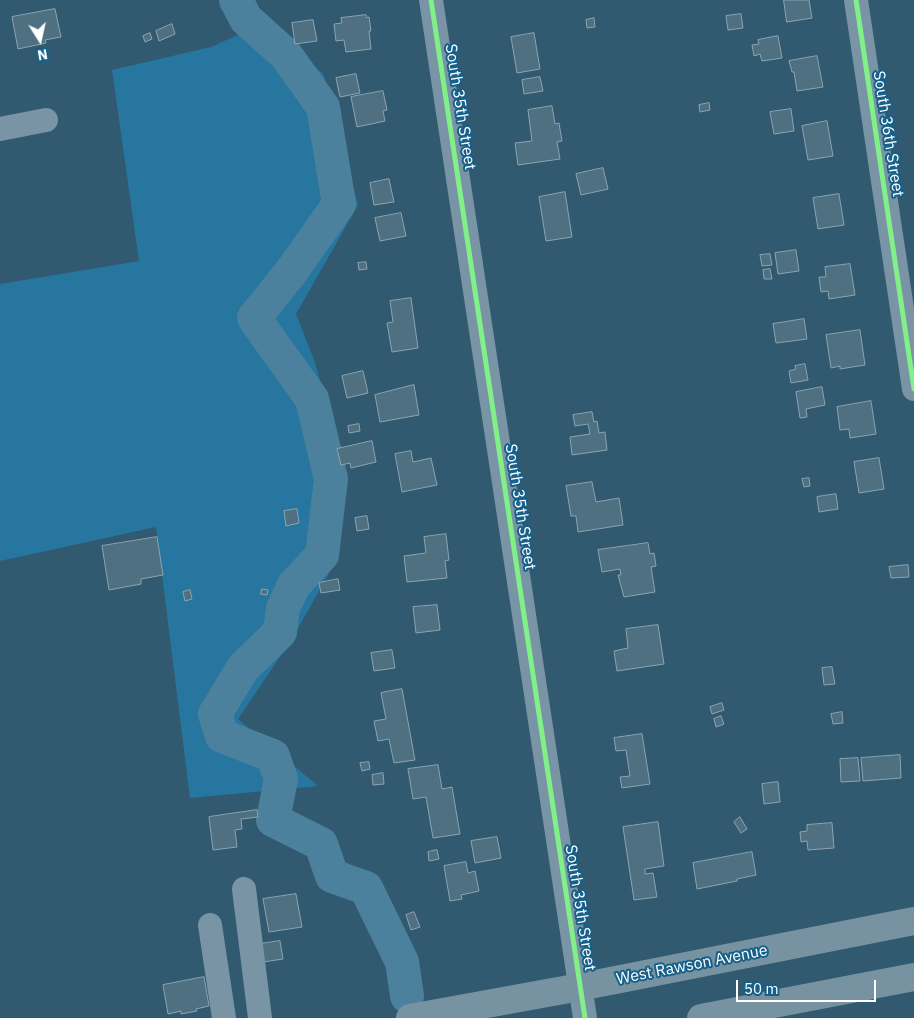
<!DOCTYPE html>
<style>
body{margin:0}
#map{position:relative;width:914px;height:1018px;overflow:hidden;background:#31596f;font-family:"IBM Plex Sans",sans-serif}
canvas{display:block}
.north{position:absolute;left:15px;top:15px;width:50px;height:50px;-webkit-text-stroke:4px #16608a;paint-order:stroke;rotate:170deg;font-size:14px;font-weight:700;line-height:20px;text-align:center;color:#fff}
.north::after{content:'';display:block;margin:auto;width:18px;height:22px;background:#fff;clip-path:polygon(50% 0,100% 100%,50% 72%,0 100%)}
.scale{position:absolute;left:736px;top:980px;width:140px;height:22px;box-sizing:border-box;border:2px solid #fff;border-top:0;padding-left:6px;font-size:15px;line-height:18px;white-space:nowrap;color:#fff;-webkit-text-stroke:4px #16608a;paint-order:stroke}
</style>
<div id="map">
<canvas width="914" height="1018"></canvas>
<div class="north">N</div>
<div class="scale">50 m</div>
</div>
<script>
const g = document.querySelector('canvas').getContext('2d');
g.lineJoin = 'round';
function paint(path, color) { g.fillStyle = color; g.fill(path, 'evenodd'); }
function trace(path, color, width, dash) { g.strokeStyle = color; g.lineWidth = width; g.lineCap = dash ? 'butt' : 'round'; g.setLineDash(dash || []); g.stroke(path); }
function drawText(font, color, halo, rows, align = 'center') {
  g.font = font + ' "IBM Plex Sans",sans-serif'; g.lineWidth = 4; g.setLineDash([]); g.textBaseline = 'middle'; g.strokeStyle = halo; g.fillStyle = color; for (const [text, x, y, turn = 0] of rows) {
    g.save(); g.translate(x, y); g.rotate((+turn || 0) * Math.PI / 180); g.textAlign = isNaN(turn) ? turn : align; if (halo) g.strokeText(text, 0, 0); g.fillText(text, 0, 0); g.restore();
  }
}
paint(new Path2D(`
 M267 22 324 75 358 205 296 314 314 360 338 440 337 559 292 639 238 719 318 786 190 798 156 527 0 561V284L139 261 112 70 211 47Z`), '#27769f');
trace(new Path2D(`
 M236 0 246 19 286 55 323 107 339 204 291 272 254 318 312 399 331 479 322 555 294 585 283 608 280 632 243 668 215 714 222 736 273 756 281 779 273 820 321 844 332 876 366 888 402 962 407 996`), '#4c819d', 34);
const building = new Path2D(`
 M784 0H809L812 18 787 22Z
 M55 9 61 37 45 40 46 43 18 49 12 17Z
 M741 14 743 28 728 30 726 16Z
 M366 15 367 18 369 17 371 31H369L371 49 346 52 344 40 336 41 334 24 342 23 341 18Z
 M594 18 595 27 587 28 586 20Z
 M313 20 317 41 295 44 292 23Z
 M172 24 175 34 159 41 156 31Z
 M150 33 152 39 145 42 143 36Z
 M534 33 540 69 517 73 511 37Z
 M778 36 782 58 762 61 760 54 754 56 752 45 759 44 758 40Z
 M817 56 823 87 797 91 794 72H792L789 61Z
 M356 74 360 93 340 97 336 78Z
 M540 77 543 91 524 94 522 80Z
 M383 91 387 110 383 111 385 121 357 127 351 97Z
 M709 103 710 110 700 112 699 105Z
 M552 106 555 124 559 123 562 141 557 142 560 159 518 165 515 143 532 141 528 110Z
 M791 109 794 131 774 134 770 112Z
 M827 121 833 156 808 160 802 126Z
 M603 168 608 189 581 195 576 174Z
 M389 179 394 202 374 205 370 183Z
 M565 192 572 237 546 241 539 197Z
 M839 194 844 225 818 229 813 198Z
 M401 213 406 236 380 241 375 218Z
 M796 250 799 271 778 274 775 253Z
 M770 254 772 265 762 266 760 255Z
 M366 262 367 269 359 270 358 263Z
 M850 264 855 295 829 299 828 291 821 292 819 277H826L825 267Z
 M770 269 772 279H764L763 270Z
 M411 298 418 348 392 352 387 323 393 322 390 301Z
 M804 319 807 339 776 343 773 324Z
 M860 330 865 365 840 369V366L831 368 826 335Z
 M805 364 808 380 791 383 789 371 796 369 795 366Z
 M363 371 368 393 347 398 342 376Z
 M414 385 419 415 380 422 375 395Z
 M822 387 825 405 806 409 807 417 800 418 796 392Z
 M871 401 876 434 850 438 849 429 840 430 837 407Z
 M592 412 594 422 597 421 599 433 605 432 607 450 572 455 570 437 590 434 588 424 575 426 573 415Z
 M359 424 360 431 349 433 348 426Z
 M372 441 376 462 351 468 350 463 341 465 337 449Z
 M411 451 413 462 431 458 437 485 402 492 395 454Z
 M879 458 884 489 859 493 854 462Z
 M809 478 810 486 804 487 802 479Z
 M592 482 596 502 619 498 623 525 578 532 576 516H571L566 486Z
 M836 494 838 509 819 512 817 497Z
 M297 509 299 523 286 526 284 511Z
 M367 516 369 529 357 531 355 518Z
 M446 534 449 560 445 561 447 578 407 582 404 556 426 553 424 537Z
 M157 537 163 575 141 579V584L109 590 102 546Z
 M648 543 650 554 654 553 656 566 651 567 655 592 624 597 618 575H621L620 569 602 572 598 550Z
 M908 565 909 577 891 578 889 567Z
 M338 579 340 590 321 593 319 583Z
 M262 589 268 590 267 595 261 594Z
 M190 590 192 599 185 601 183 592Z
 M437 605 440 630 416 633 413 607Z
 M658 625 664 664 617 671 614 651 628 648 626 629Z
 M392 650 395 668 374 671 371 653Z
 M832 667 835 684 824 685 822 668Z
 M402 689 415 760 394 763 389 739 378 741 374 721 386 719 381 693Z
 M722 703 724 710 712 714 710 707Z
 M842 712 843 723 833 724 831 714Z
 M721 716 724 724 716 727 714 719Z
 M642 734 650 784 622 788 620 777 630 776 626 750 616 751 614 738Z
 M900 755 901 778 863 781 861 758Z
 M858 758 860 781 841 782 840 759Z
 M369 762 370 769 362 771 360 763Z
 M438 765 442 789 452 787 460 834 433 838 426 797 413 799 408 769Z
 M383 773 384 784 373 785 372 775Z
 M778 782 780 802 764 804 762 784Z
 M257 810 258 817 241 819 242 829 235 830 237 847 213 850 209 817Z
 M740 817 747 829 741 833 734 822Z
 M658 822 664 866 645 869V874L653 873 657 897 634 900 623 827Z
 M832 823 834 848 808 850 807 841 801 842 800 832 807 831V825Z
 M497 837 501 858 475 863 471 841Z
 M437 850 439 859 429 861 428 852Z
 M752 852 756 875 737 879V881L697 889 693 863Z
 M466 862 468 873 475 871 479 891 461 895 462 899 450 901 444 866Z
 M296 894 302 927 269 932 263 899Z
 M414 912 420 927 411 930 406 915Z
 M280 941 283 959 263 962 260 944Z
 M204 977 209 1006 196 1009 197 1011 181 1014V1011L168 1014 163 985Z`);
paint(building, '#4f7081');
trace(building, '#8ca4b2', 1);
trace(new Path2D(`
 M431 0 585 1018
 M856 0 914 389
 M0 129 46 120
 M244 889 260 1018
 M210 925 224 1018`), '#7894a5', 24);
trace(new Path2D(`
 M410 1018 580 987 914 921
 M701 1018 914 977`), '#7793a2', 28);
trace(new Path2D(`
 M431 0 585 1018
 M856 0 914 389`), '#82f089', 5);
drawText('16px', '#fff', '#16608a', [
 ["South 35th Street",460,107,81],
 ["South 36th Street",888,134,81],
 ["South 35th Street",520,507,81],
 ["South 35th Street",580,908,81],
 ["West Rawson Avenue",692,965,-11]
]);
</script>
